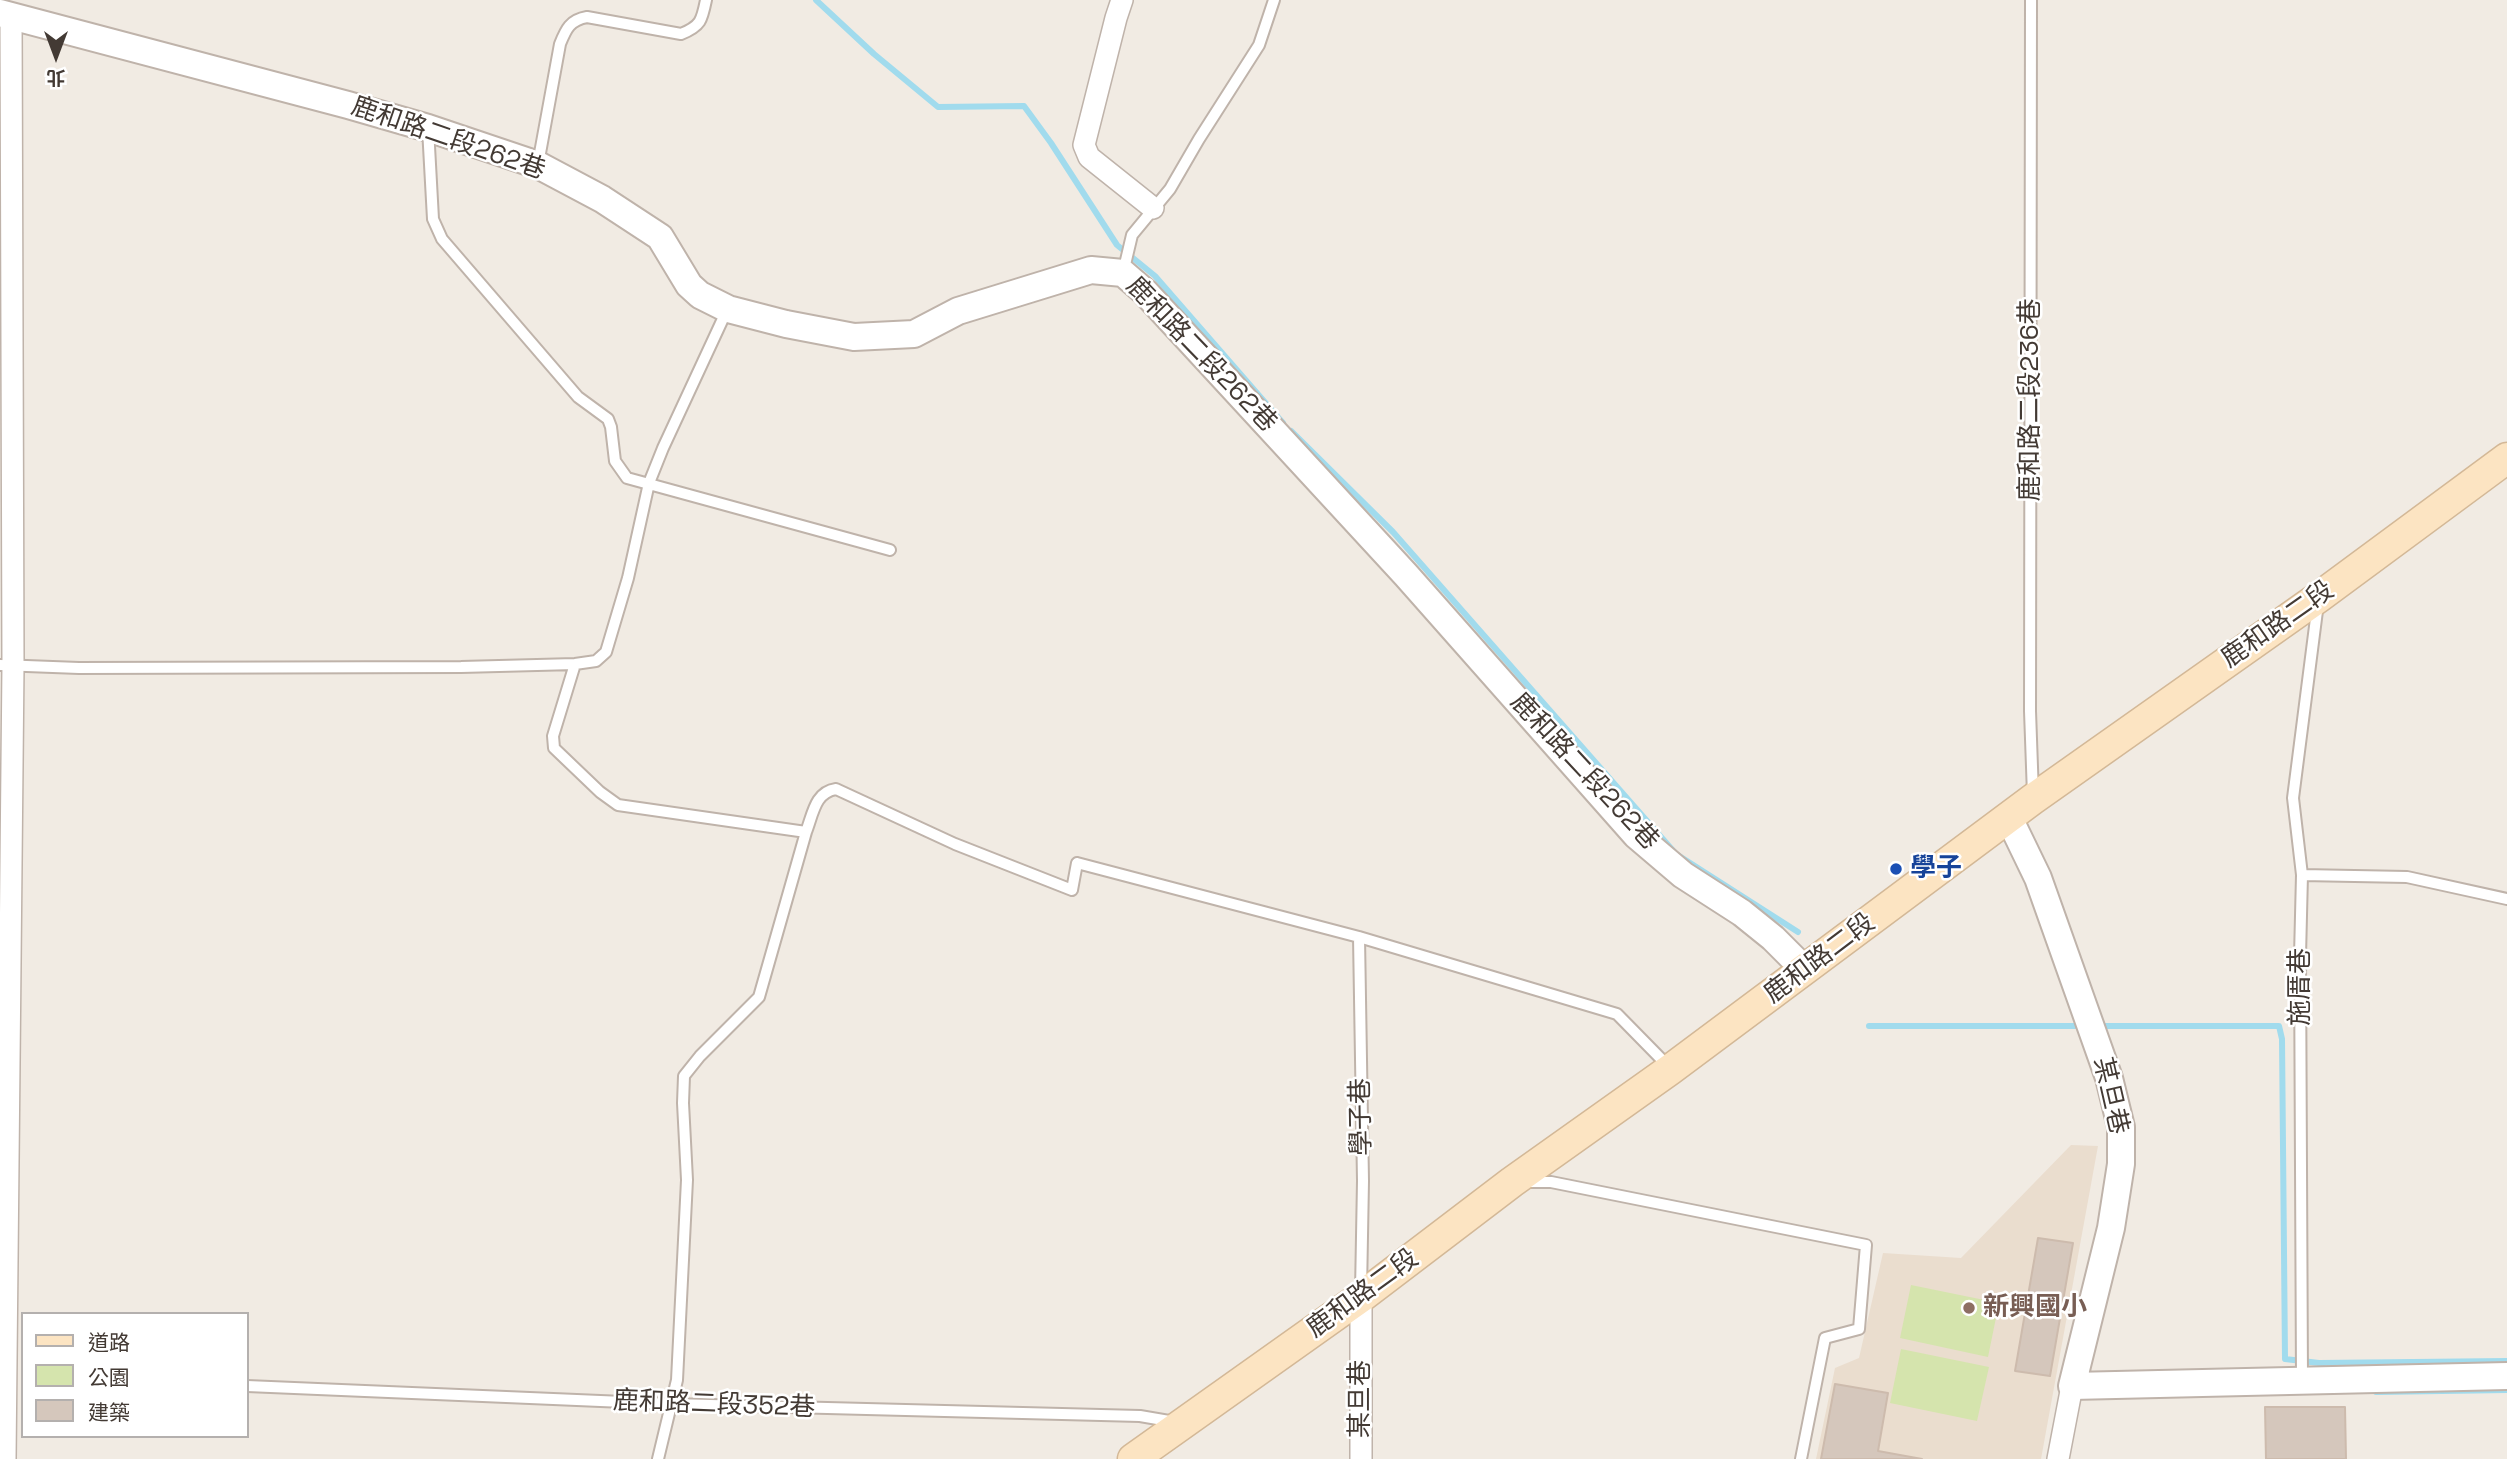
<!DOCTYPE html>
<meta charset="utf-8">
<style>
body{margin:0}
#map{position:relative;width:2507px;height:1459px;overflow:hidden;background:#f1ebe3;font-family:"Space Grotesk","Noto Sans TC",sans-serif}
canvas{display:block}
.legend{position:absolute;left:21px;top:1312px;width:228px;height:126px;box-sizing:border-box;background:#fff;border:2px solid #b4b0ae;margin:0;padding:9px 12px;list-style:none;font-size:21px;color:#433a34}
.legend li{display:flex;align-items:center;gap:14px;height:35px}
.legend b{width:35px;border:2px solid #b4b0ae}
.north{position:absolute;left:21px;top:21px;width:70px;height:70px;-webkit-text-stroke:5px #fff;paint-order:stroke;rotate:180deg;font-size:19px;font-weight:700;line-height:28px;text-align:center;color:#433a34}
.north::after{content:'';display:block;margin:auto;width:24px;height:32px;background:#433a34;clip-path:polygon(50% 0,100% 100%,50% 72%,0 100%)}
</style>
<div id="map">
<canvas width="2507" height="1459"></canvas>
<ul class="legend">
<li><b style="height:9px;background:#fce4c2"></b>道路</li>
<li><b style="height:19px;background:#d5e4ad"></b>公園</li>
<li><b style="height:19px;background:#d5c7bc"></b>建築</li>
</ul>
<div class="north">北</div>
</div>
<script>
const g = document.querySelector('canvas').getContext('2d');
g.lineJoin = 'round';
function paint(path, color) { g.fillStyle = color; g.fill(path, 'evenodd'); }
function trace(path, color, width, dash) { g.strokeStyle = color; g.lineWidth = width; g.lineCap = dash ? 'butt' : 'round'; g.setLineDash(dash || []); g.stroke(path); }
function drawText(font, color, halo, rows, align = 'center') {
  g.font = font + ' "Space Grotesk","Noto Sans TC",sans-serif'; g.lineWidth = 5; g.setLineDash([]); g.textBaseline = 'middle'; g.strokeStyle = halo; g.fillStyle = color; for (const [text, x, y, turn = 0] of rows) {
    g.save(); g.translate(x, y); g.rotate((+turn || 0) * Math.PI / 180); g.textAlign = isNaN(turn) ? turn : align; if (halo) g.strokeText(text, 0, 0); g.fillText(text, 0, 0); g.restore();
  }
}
paint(new Path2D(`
 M2071 1145 2098 1146 2041 1459H1816L1835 1368 1859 1358 1883 1253 1961 1258Z`), '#eaddce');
paint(new Path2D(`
 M1911 1285 1999 1303 1988 1357 1900 1338Z
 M1901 1349 1989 1367 1977 1421 1890 1403Z`), '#d5e4ad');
trace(new Path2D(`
 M816 0 874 54 938 107 1024 106 1051 143 1117 245 1155 276 1283 423
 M1291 431 1393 532 1676 854 1798 932
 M1869 1026H2084
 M2098 1026H2279L2282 1039 2285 1359 2319 1363 2507 1361
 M2376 1392 2507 1390`), '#a1dbed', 6);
const building = new Path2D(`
 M2038 1238 2073 1243 2050 1376 2015 1371Z
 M1835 1384 1888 1393 1878 1451 1922 1459H1821Z
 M2265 1407H2345L2346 1459H2266Z`);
paint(building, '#d5c7bc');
trace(building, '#cdbbad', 2);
const service = new Path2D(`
 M2031 0 2030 711 2033 795
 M428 128 433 219 442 239 578 397 608 419 611 427 615 461 627 478 890 550
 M538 164 560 44C566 29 570 20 587 17L681 34C701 26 702 20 706 0
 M1123 273 1132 235 1170 189 1199 139 1259 45 1274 0
 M575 664 553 736 554 748 600 792 618 805 806 832C813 814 815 792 836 789L955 844 1072 890 1077 863 1359 937 1617 1014 1669 1067
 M0 665 79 668 461 667 575 664 596 661 606 652 628 578 649 483 663 448 727 310
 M2302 875 2407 877 2507 899
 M1359 937 1363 1181 1361 1291
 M1526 1182H1551L1866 1245 1859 1329 1825 1338 1801 1459
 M2302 1379 2300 956 2302 875 2293 798 2318 603
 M247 1386 671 1404 1140 1416 1175 1422
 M658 1459 677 1380 687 1180 683 1103 684 1076 700 1056 759 997 806 832`);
const minor = new Path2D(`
 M1122 0 1116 18 1084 145 1089 157 1153 208
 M1361 1297V1459
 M5 1459 13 665 11 15
 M2058 1459 2072 1386`);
const tertiary = new Path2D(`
 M0 13 348 105 428 128 538 165 602 199 660 237 689 285 700 295 728 309 786 324 854 337 914 334 958 311 1091 270 1123 273 1145 292 1406 575 1636 835 1683 875 1742 913 1773 938 1805 970
 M2009 818 2038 878 2109 1078 2121 1127V1164L2111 1228 2072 1386 2507 1376`);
const secondary = new Path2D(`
 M1133 1459 1361 1297 1512 1182 1671 1069 2033 799 2319 597 2507 458`);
trace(service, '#bfb3aa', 14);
trace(minor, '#bfb3aa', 24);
trace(tertiary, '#bfb3aa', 30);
trace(secondary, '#d3b897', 33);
trace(service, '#fff', 10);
trace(minor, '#fff', 21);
trace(tertiary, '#fff', 26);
trace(secondary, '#fce4c2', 30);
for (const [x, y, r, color] of [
 [1896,869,7,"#1a4fb4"],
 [1969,1308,7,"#8d6e63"]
]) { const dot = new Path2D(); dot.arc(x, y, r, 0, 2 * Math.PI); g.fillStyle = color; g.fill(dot); trace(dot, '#fff', 2.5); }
drawText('26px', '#433a34', '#fff', [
 ["鹿和路二段262巷",448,139,19],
 ["鹿和路二段262巷",1201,355,46],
 ["鹿和路二段236巷",2031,400,-90],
 ["鹿和路二段",2278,625,-35],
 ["鹿和路二段262巷",1584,772,47],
 ["鹿和路二段",1820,959,-37],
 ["施厝巷",2301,987,-90],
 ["某旦巷",2110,1096,77],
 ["學子巷",1362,1117,-91],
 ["鹿和路二段",1363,1294,-36],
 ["某旦巷",1361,1399,-90],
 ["鹿和路二段352巷",714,1405,2]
]);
drawText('bold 26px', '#164399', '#fff', [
 ["學子",1910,869]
], 'left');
drawText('bold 26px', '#785e54', '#fff', [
 ["新興國小",1983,1308]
], 'left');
</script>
